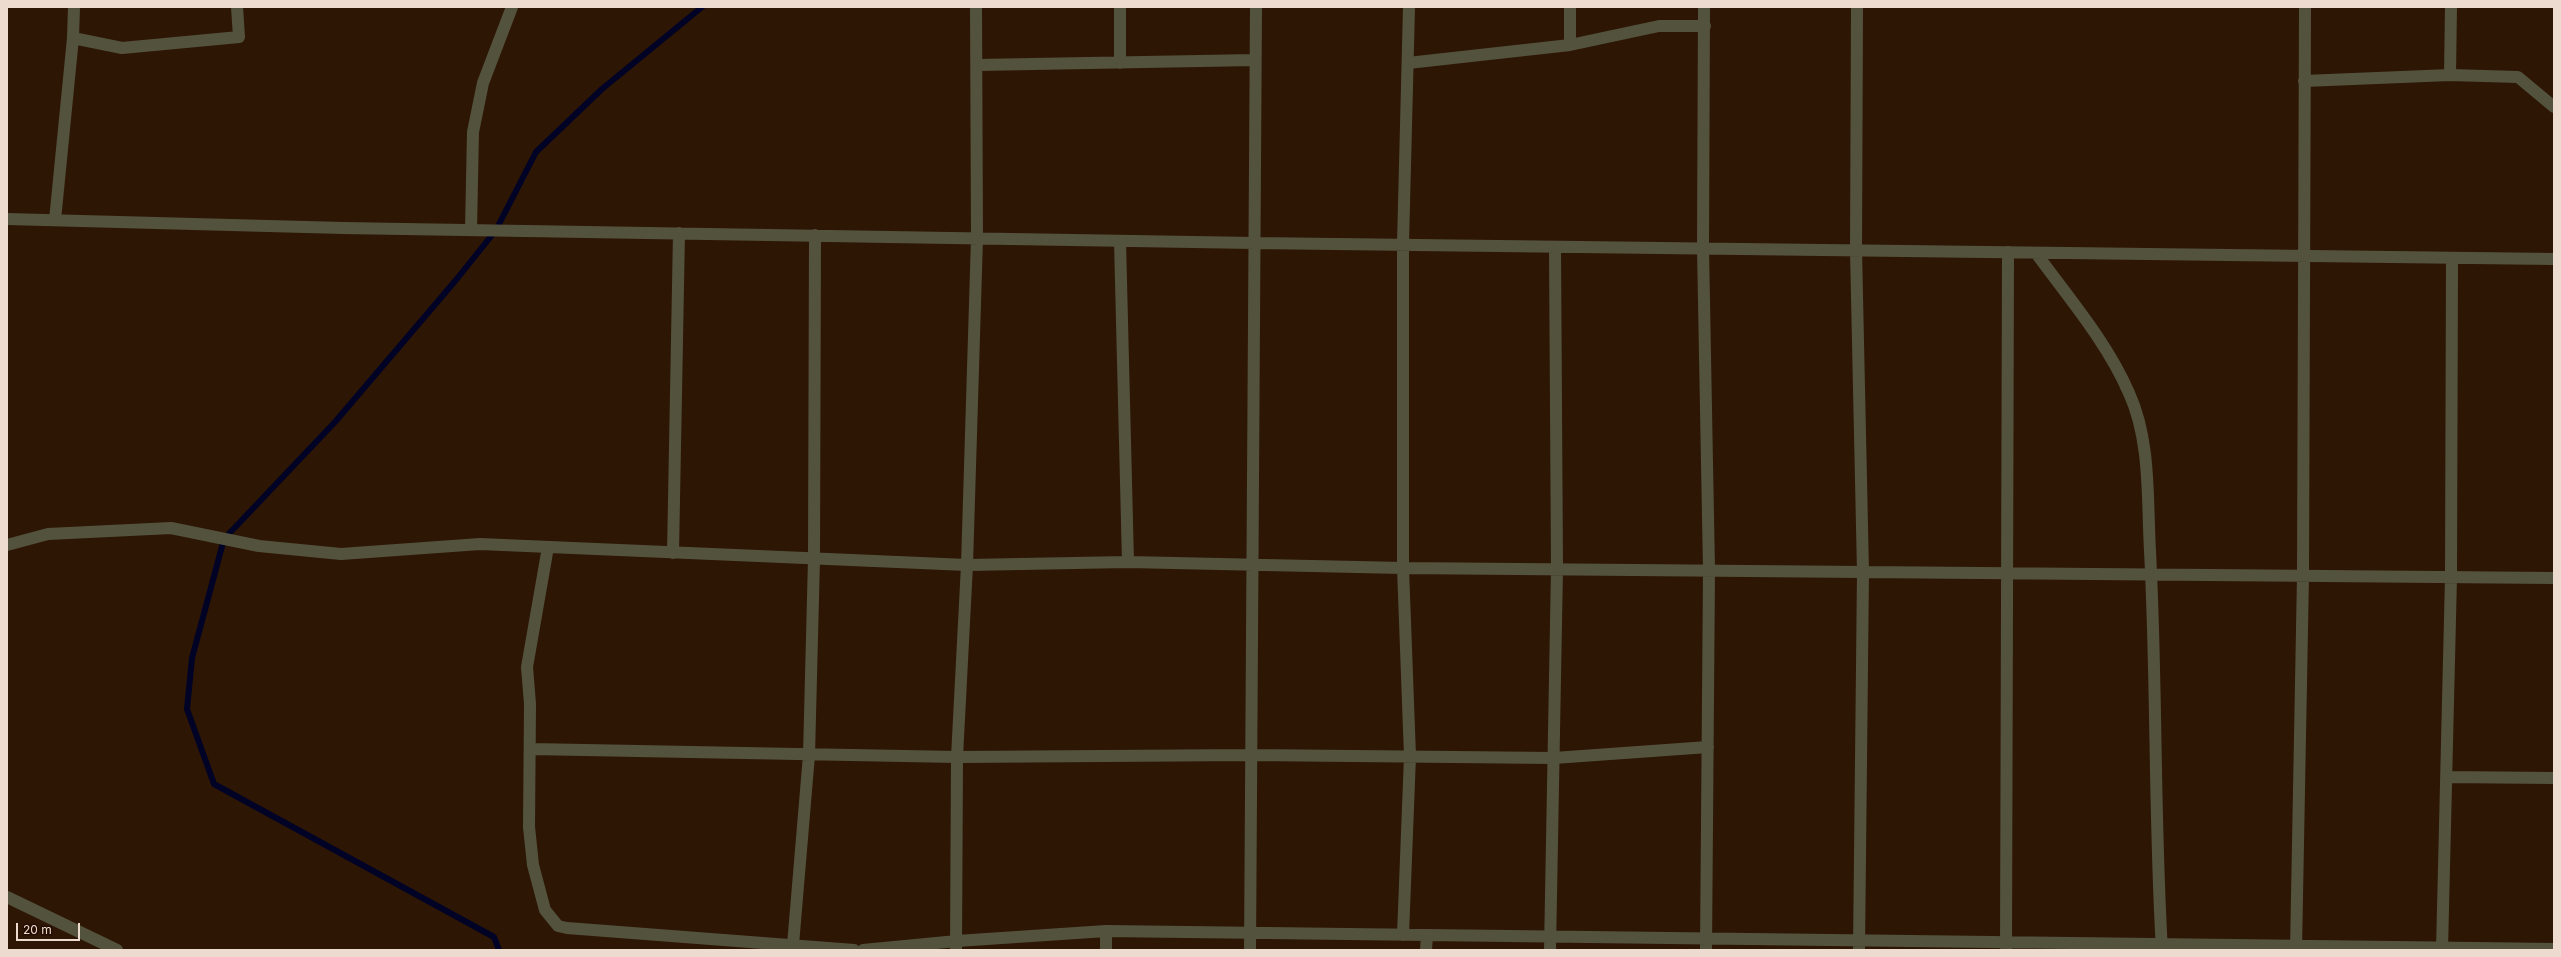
<!DOCTYPE html>
<style>
body{margin:0}
#map{position:relative;width:2561px;height:957px;overflow:hidden;background:#2e1605;font-family:Inter,sans-serif}
canvas{display:block}
.frame{position:absolute;inset:0;border:8px solid #eddbd0;pointer-events:none}
.scale{position:absolute;left:16px;top:923px;width:64px;height:18px;box-sizing:border-box;border:2px solid #eddbd0;border-top:0;padding-left:5px;font-size:12px;line-height:14px;white-space:nowrap;color:#eddbd0;-webkit-text-stroke:3px #240c00;paint-order:stroke}
</style>
<div id="map">
<canvas width="2561" height="957"></canvas>
<div class="frame"></div>
<div class="scale">20 m</div>
</div>
<script>
const g = document.querySelector('canvas').getContext('2d');
g.lineJoin = 'round';
function trace(path, color, width, dash) { g.strokeStyle = color; g.lineWidth = width; g.lineCap = dash ? 'butt' : 'round'; g.setLineDash(dash || []); g.stroke(path); }
trace(new Path2D(`
 M499 950 494 937 214 784 187 709 192 658 224 539 335 422 456 280 496 230 536 152 602 89 702 7`), '#000325', 6);
trace(new Path2D(`
 M1570 7V45
 M1704 7 1703 248 1709 570 1706 950
 M1857 7 1856 250 1863 572 1859 950
 M73 38 122 48 239 37 237 7
 M1120 63V7
 M1408 63 1570 45 1659 26H1705
 M977 65 1255 60
 M2450 75 2451 7
 M2304 81 2450 75 2518 77 2554 107
 M7 219 343 228 1254 243 2554 259
 M55 220 73 38 74 7
 M471 230 473 132 483 83 512 7
 M1120 241 1128 562
 M2036 253C2068 297 2107 342 2129 393 2151 441 2147 499 2150 551 2157 684 2154 817 2162 950
 M7 545 48 534 171 528 259 546 341 554 480 544 967 565 1128 562 1403 568 2554 578
 M548 547 527 667 530 704 529 827 533 865 545 910 558 926 567 928 854 950
 M673 553 679 233
 M531 749 957 757 1251 755 1554 758 1708 747
 M2446 777 2554 778
 M7 897 117 950
 M1403 935 1410 756 1403 568V244L1409 7
 M793 945 809 755 814 559 815 235
 M2006 949 2008 252
 M863 950 957 941 1106 931 2554 949
 M956 950 957 757 967 565 977 238 976 7
 M1106 950V931
 M1250 950 1256 7
 M1426 950 1427 935
 M1550 950 1557 569 1555 247
 M2296 950 2303 576 2305 7
 M2442 950 2451 577 2452 258`), '#53533d', 12);
</script>
